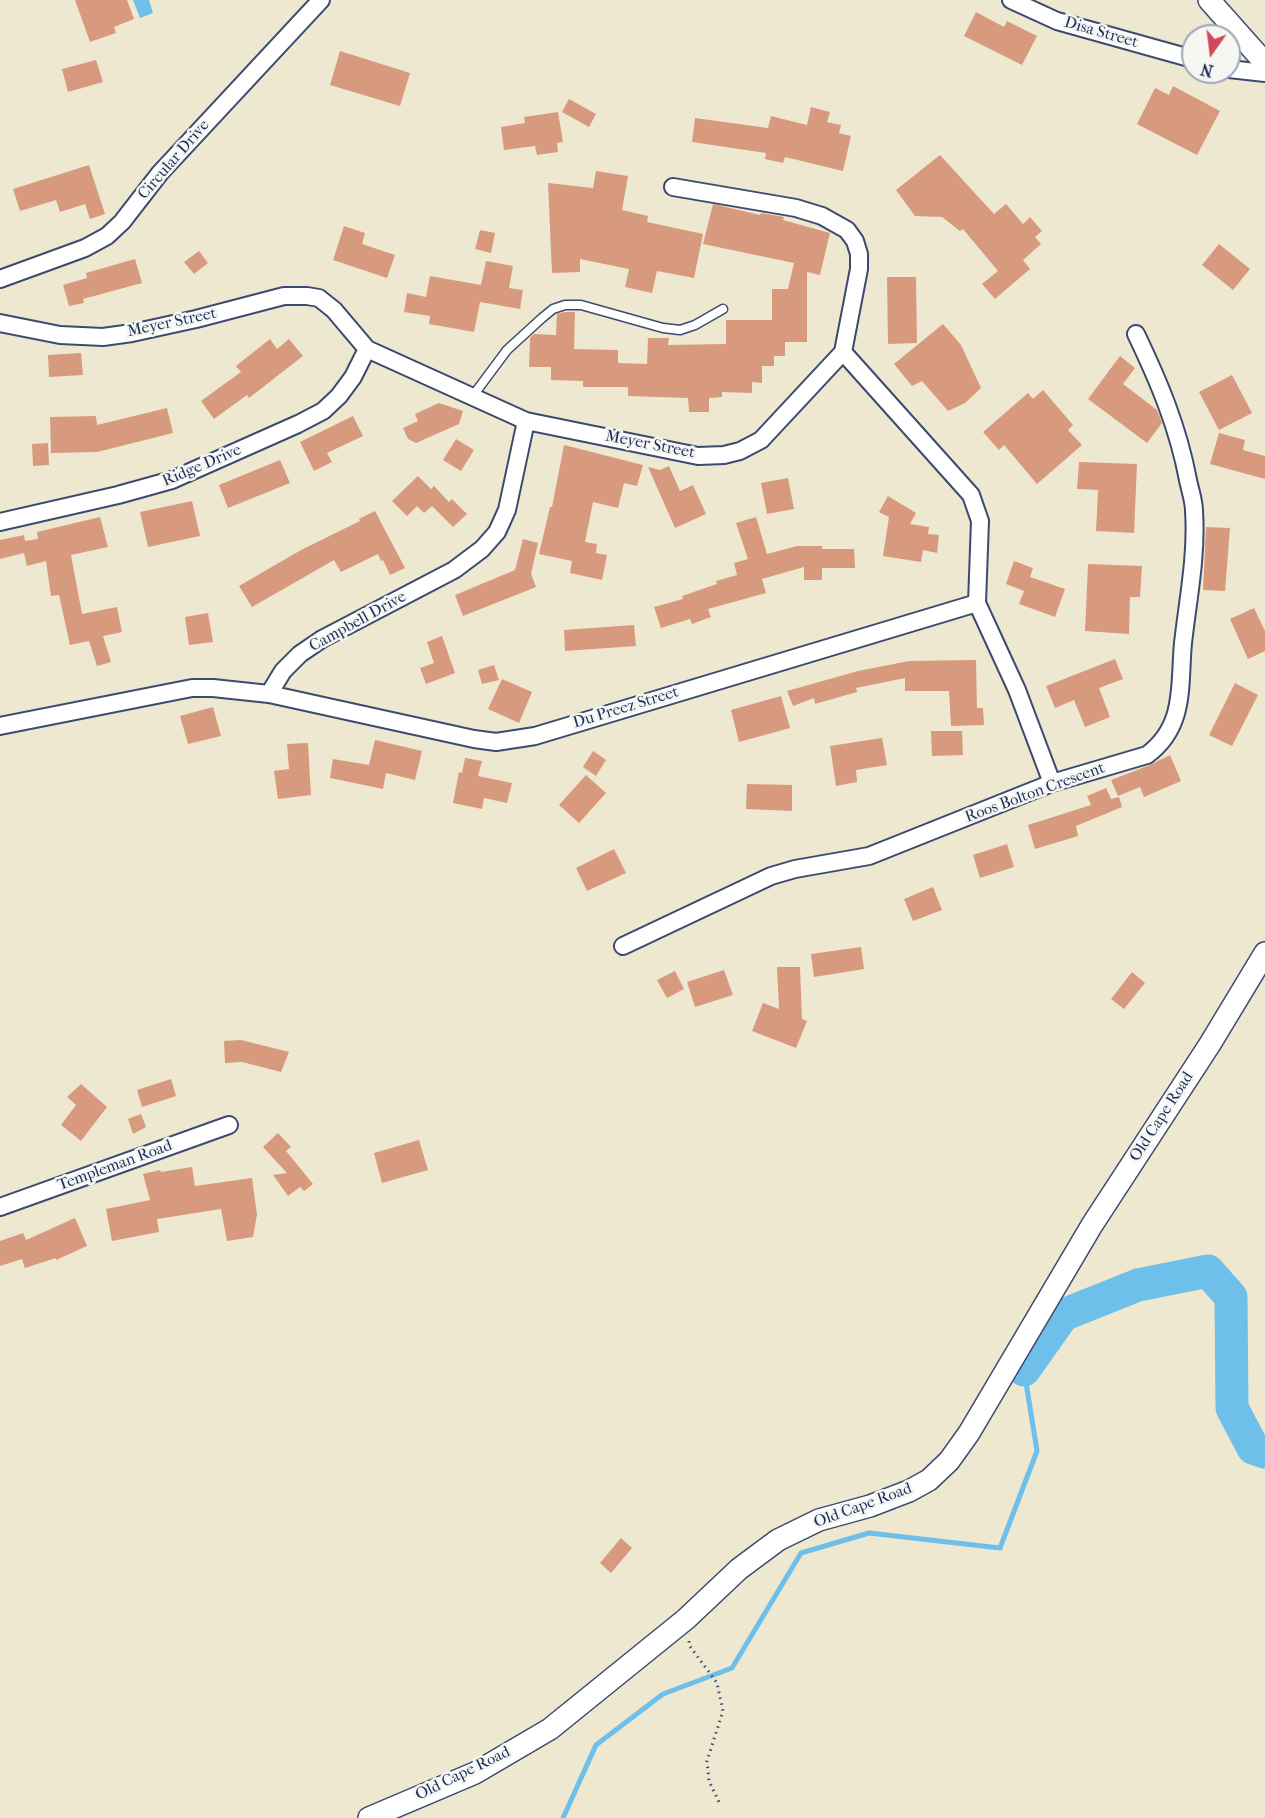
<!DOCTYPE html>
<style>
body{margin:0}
#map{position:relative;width:1265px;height:1818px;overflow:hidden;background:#eee8d1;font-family:"IM FELL French Canon",serif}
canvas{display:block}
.north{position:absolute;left:1181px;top:24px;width:60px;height:60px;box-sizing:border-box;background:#f6f6f2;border:2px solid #9ea6b7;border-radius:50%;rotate:194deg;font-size:16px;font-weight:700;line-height:24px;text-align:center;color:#1b2f5e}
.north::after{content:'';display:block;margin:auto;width:21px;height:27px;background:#d1495b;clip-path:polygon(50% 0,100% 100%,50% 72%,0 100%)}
</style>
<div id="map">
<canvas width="1265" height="1818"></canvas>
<div class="north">N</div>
</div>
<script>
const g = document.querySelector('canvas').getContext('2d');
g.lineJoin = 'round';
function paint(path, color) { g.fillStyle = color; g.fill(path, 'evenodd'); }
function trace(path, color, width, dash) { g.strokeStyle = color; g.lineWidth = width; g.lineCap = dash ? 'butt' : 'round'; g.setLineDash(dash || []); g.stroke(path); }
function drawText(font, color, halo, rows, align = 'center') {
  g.font = font + ' "IM FELL French Canon",serif'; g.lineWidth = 5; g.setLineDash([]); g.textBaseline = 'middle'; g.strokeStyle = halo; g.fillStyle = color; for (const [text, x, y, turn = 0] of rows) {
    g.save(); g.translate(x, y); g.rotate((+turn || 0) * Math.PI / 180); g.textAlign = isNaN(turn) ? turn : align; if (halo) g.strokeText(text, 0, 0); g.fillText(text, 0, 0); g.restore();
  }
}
paint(new Path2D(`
 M133 0H149L153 13 140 18Z`), '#6ebfea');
trace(new Path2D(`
 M563 1818 596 1745 663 1694 732 1668 801 1553 869 1533 1000 1548 1037 1451 1024 1370`), '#6ebfea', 5);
trace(new Path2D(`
 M1024 1370 1063 1315 1138 1285 1208 1271 1231 1297 1232 1408 1253 1448 1265 1452`), '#6ebfea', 33);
paint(new Path2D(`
 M75 0H127L134 19 114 27 116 33 90 42Z
 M976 12 1004 27 1007 21 1037 36 1022 65 964 36Z
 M340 51 410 73 400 106 330 85Z
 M96 60 103 82 68 92 62 69Z
 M1173 86 1220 111 1197 155 1137 124 1155 88 1169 95Z
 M569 99 596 114 589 127 562 112Z
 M811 107 830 112 827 122 841 125 839 133 851 136 843 171 785 157 783 163 765 159 766 153 692 142 695 118 768 128 771 116 807 125Z
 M558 112 563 142 557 143 558 152 537 155 535 146 504 150 501 127 525 123 524 117Z
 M940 155 994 214 1006 204 1023 224 1030 217 1042 231 1035 237 1041 244 1023 260 1030 269 995 299 982 284 998 271 963 229 960 231 942 217 915 216 896 190Z
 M89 165 105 214 90 219 85 204 60 212 56 200 20 211 13 189Z
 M596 171 628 176 622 210 648 216 647 222 703 234 694 278 657 271 652 293 625 287 629 269 580 259V272L552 273 548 183 593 188Z
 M713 204 760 215 761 213 784 217 783 220 830 233 820 275 807 272V342H785V356H774V366H762V383L752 382V393L722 392V397L709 398V412H689L688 398 628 396V387H583V381L551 380V367H529L530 338 534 334 556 335 557 314 565 312H575L574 349 618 350V363L647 364 648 338H669L668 345 726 344V320H772V289H788L794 263 703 244Z
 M344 226 365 233 362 244 395 255 387 278 333 260Z
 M480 230 495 233 491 253 475 249Z
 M1219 244 1250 269 1233 290 1202 265Z
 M199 251 208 263 194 274 184 262Z
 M135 259 142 283 83 299 84 303 69 306 63 285 87 278 86 273Z
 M486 261 513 266 509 288 523 290 520 309 480 302 474 332 429 324 430 316 404 312 407 293 426 297 430 276 481 285Z
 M887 277H916L917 343 888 344Z
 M943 324 961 345 981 388 965 403 948 411 922 381 912 386 894 364Z
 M270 339 277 349 289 339 303 356 249 398 247 395 214 419 201 401 241 372 236 366Z
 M81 353 83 375 49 377 48 355Z
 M1120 356 1135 368 1123 384 1157 410 1162 423 1147 443 1088 399Z
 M1232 375 1252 413 1219 430 1199 392Z
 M1043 390 1073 425 1068 430 1082 445 1037 484 1004 445 999 450 983 432 1028 393 1033 399Z
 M439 403 463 411 459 424 416 443 408 439 403 428 418 421 415 414Z
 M167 408 173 433 97 452 51 453 50 417 96 416 97 425Z
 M353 416 363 436 327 453 332 462 314 471 300 442Z
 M1219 433 1245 440 1243 450 1265 456V479L1210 464Z
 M456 439 474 450 461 471 443 460Z
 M48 443 49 465 33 466 32 444Z
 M564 445 643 465 637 486 624 483 618 508 593 502 585 542 597 544 596 553 607 555 602 580 570 573 572 561 539 554 550 507H552Z
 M280 460 290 483 228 508 219 485Z
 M1079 462 1137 464 1134 533 1096 531 1098 490 1077 489Z
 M669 466 680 491 693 485 706 514 675 528 648 467 660 470Z
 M418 476 431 489 434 486 449 502 452 499 467 514 453 527 432 506 424 513 417 506 407 516 392 501Z
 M788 478 794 509 767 514 761 483Z
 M888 496 916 513 910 524 929 527 928 534 939 535 937 553 923 550 921 562 883 556 889 517 879 512Z
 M192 501 200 536 148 547 140 512Z
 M375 511 405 568 390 575 383 560 381 561 378 554 341 572 334 560 252 607 239 586 301 550 360 521 359 519Z
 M100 517 108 547 71 555 82 614 117 607 122 632 103 636 111 662 97 666 89 641 70 645 59 595 51 596 46 561 27 566 24 553 0 559V540L24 535 25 541 38 539 37 532Z
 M756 517 767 554 797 546H822V549H854L855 568H822V580H804V567L762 579 766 593 708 609 711 617 692 624 690 619 661 628 654 607 683 599 682 596 717 584 716 581 737 575 734 563 748 559 736 523Z
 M1206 527 1230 528 1225 591 1203 590Z
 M523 539 538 543 531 574 536 587 463 616 455 595 515 570Z
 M1014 561 1033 568 1030 577 1065 589 1055 617 1019 604 1024 591 1006 584Z
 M1088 564 1142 566 1140 597H1130L1129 634 1085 631Z
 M1254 608 1265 631V651L1248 659 1230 619Z
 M208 613 213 642 189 645 185 617Z
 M634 625 636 646 565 651 564 630Z
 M442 636 455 673 426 684 420 668 434 663 427 642Z
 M1115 659 1123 679 1099 688 1110 717 1085 727 1074 700 1055 708 1046 686Z
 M976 660 977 708H983L984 725 951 726 949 691H905V678L856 688 857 692 815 704 814 698 793 706 787 691 858 671 909 661Z
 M494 665 499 680 482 684 478 670Z
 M502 679 532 692 519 723 488 709Z
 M1235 683 1258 695 1232 746 1209 735Z
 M781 696 790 728 739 742 731 710Z
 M213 707 221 736 188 744 180 716Z
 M931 731H962L963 755 932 756Z
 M882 738 887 765 856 770 857 782 836 786 830 746Z
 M375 740 422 751 415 780 386 773 383 789 330 778 333 759 369 765Z
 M308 743 311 795 278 799 274 771 289 769 287 744Z
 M593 751 606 760 596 776 583 767Z
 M1170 755 1181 781 1144 797 1140 787 1118 796 1111 780 1150 765Z
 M465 758 482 761 478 776 512 783 507 803 484 798 482 809 453 803 459 772 462 773Z
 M586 775 606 793 579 823 559 805Z
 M747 784 792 785V811L746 809Z
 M1106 788 1111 799 1119 797 1122 807 1076 826 1078 836 1035 849 1028 825 1091 805 1087 796Z
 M1007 844 1014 867 980 878 973 855Z
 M614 849 626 873 587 891 576 868Z
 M933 887 942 910 913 921 904 899Z
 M861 947 864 969 814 977 811 954Z
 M777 967H800L802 1019 807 1021 796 1048 752 1031 763 1003 779 1009Z
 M724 970 733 995 695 1007 687 982Z
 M675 971 684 989 667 998 657 980Z
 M1132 972 1145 983 1124 1009 1111 999Z
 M241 1040 289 1052 281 1072 242 1062 225 1063 224 1041Z
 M171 1079 176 1096 142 1107 137 1090Z
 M81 1084 107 1107 81 1141 61 1125 76 1105 67 1097Z
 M141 1114 146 1127 133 1134 128 1119Z
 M278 1133 291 1147 286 1151 313 1184 304 1191 300 1187 288 1196 273 1175 287 1173 263 1147Z
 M419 1140 428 1170 382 1183 374 1153Z
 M192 1167 195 1186 252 1178 257 1215 253 1237 227 1241 221 1209 157 1219 159 1232 112 1241 106 1209 150 1200 143 1174 160 1170 161 1172Z
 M75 1218 87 1246 56 1260V1258L25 1268 22 1259 0 1266V1241L23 1233 26 1240Z
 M621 1538 632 1548 611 1573 600 1563Z`), '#d89a7e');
const service = new Path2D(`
 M472 397 507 350 542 318 553 309 565 305H581L663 328 680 330 695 325 723 309`);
const minor = new Path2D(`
 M1011 0 1057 21 1193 59
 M1229 69 1265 73
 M673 187 796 208 822 216 847 230 855 241 859 254V269L843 352
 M0 279 85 248 107 236 122 222 160 173 321 0
 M0 323 60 335 103 337 132 333 196 319 284 296H307L319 298 334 310 367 349 526 421 698 456 724 455 740 451 761 440 843 352 971 495 980 521 977 603 1017 690 1052 783
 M0 522 118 495 172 480 298 424 323 411 339 396 353 377 367 349
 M269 694 474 739 496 742 535 736 977 603
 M0 726 192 688H213L269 694 283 671 300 654 322 639 454 570 482 549 497 532 507 510 526 421
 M623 946 771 876 795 869 869 856 1052 783 1147 755C1186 726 1179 686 1183 643 1188 599 1197 555 1194 511 1194 501 1190 490 1188 480 1178 427 1159 382 1136 334
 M0 1207 229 1125`);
const tertiary = new Path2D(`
 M1209 0 1265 63
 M369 1818 475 1773 550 1729 686 1619 739 1569 778 1540 819 1520 870 1506 909 1491 929 1480 949 1461 969 1433 1092 1225 1210 1044 1265 953`);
trace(service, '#3b4b6f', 11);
trace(minor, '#3b4b6f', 20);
trace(tertiary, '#3b4b6f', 24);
trace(new Path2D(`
 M689 1641V1645L717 1683 723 1711 707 1761 709 1781 719 1802`), '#3b4b6f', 3, [1.5, 4.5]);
trace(service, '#fff', 8);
trace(minor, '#fff', 16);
trace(tertiary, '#fff', 21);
drawText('16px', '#1b2f5e', '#f6f6f2', [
 ["Disa Street",1101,33,16],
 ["Circular Drive",174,160,-49],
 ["Meyer Street",172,323,-12],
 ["Meyer Street",650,445,11],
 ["Ridge Drive",202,466,-23],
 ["Campbell Drive",358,622,-29],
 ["Du Preez Street",626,708,-17],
 ["Roos Bolton Crescent",1035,793,-20],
 ["Old Cape Road",1162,1117,-57],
 ["Templeman Road",115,1166,-20],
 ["Old Cape Road",863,1506,-20],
 ["Old Cape Road",463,1774,-26]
]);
</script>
